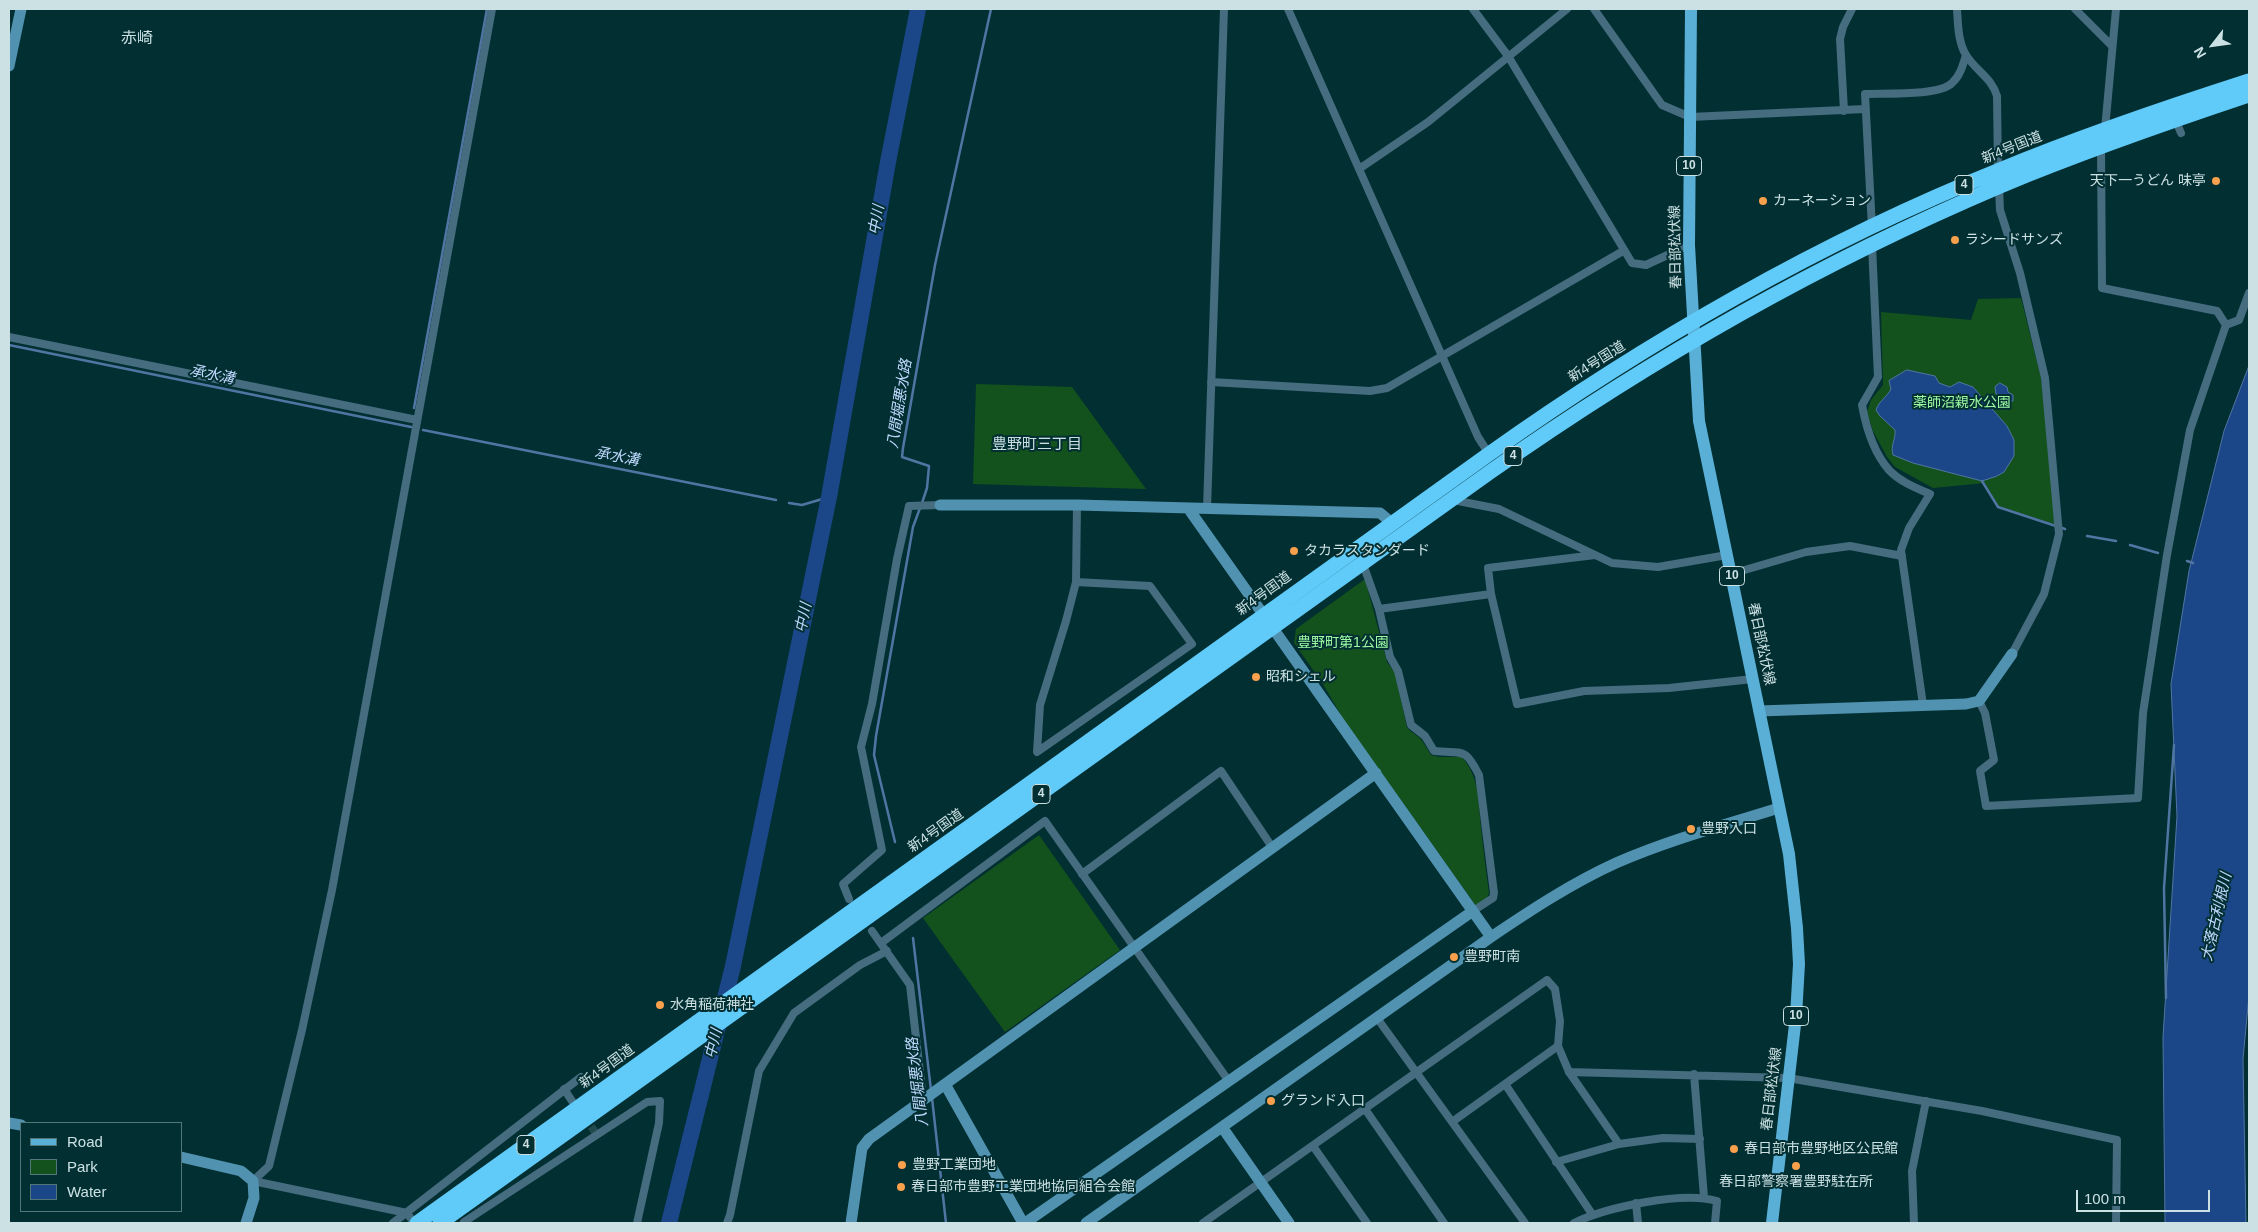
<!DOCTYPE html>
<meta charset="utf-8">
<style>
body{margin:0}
#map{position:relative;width:2258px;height:1232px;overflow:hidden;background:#022f32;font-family:Helvetica,sans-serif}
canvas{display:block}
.frame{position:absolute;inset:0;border:10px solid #cce1e3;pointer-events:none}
.legend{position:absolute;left:20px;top:1122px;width:162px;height:90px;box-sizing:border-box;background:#022f32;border:1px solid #537679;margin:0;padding:6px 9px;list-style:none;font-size:15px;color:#cce1e3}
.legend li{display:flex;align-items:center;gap:10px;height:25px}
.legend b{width:25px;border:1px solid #537679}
.north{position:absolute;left:2188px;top:20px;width:50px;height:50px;-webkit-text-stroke:4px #022f32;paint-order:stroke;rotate:240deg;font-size:14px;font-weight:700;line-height:20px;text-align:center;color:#cce1e3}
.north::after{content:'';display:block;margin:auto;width:18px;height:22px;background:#cce1e3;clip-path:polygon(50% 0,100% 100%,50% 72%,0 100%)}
.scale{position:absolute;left:2076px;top:1190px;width:134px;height:22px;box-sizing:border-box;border:2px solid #cce1e3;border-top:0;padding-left:6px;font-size:15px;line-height:18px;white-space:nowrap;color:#cce1e3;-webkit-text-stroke:4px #022f32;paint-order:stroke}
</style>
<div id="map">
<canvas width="2258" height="1232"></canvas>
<div class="frame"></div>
<ul class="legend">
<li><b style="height:6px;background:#59afd6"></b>Road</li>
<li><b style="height:14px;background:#13521d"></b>Park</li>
<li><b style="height:14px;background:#1b4788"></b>Water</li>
</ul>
<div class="north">N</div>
<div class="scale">100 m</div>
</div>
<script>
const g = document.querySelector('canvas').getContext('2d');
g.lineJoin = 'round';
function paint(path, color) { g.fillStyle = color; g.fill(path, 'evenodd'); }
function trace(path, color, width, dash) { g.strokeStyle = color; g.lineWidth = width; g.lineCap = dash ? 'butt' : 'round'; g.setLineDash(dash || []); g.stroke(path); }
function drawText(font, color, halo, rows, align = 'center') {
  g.font = font + ' Helvetica,"Noto Sans JP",sans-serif'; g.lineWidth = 4; g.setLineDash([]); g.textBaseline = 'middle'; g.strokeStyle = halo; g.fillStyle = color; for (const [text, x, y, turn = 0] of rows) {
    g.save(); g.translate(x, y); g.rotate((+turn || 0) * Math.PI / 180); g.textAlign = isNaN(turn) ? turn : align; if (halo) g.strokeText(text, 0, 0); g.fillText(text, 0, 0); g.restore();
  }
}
paint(new Path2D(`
 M2021 298 2041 378 2057 525 1998 506 1985 483 1933 488 1895 467 1887 457 1873 431 1867 412 1871 400 1883 385 1881 312 1971 320 1978 299Z
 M976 384 1072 387 1146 489 973 484Z
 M1365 579 1387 662 1395 673 1407 728 1421 739 1431 755 1439 757H1462C1480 778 1478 801 1481 827 1483 849 1486 871 1489 893L1487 898 1476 906 1342 717 1323 684 1294 643 1296 629Z
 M1039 835 1120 950 1005 1032 923 918Z`), '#13521d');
const water = new Path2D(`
 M2249 366V995L2243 1059 2246 1223H2165L2163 1037 2177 816 2171 684 2189 571 2224 431Z
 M1907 370 1935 376 1939 383 1950 387 1959 382 1973 387 2007 426 2014 440V456L2004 472 1997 476 1982 481 1913 463 1893 455C1890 445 1896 440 1895 430L1880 416 1876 410C1879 401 1887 397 1891 389L1889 381Z
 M2000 383 2007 387 2008 392 2013 395V401L2006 402 2002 396 1996 394 1995 387Z`);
paint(water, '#1b4788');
trace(water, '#5075a3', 1);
trace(new Path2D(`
 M9 345 411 427
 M414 408 487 9
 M423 430 776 500
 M1982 481 1998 507 2065 529
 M789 503 802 505 829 497
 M922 503 927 488 929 466 902 457 903 448 935 265 991 9
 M2087 536 2116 541
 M2130 545 2158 553
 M2187 561 2193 563
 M895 842 874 755 876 736 913 527 920 508
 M913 938 931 1090
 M2166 998 2164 888 2174 745
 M932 1098 946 1223`), '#5075a3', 2.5);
trace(new Path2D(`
 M669 1223 733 966 829 497 888 162 918 9`), '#1b4788', 16);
trace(new Path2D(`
 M584 1117 598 1136`), '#204a4d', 8, [8, 4]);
trace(new Path2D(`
 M1288 9 1478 437 1489 454
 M1473 9 1508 56 1632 263 1646 265 1689 245
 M1594 9 1662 105 1690 117 1865 109
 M1957 9C1958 24 1958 42 1966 55 1976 71 1992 78 1997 96L1998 170
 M2075 9 2112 46
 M1844 111 1840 39 1843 27 1852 9
 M2175 119 2181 133
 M2105 129 2116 9
 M2101 146 2102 288 2217 311 2226 325
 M1359 169 1428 122 1567 9
 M1999 187 2000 210 2020 273 2045 378 2059 534 2044 594 2012 654
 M1872 228 1865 94C1884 93 1940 96 1952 83 1960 76 1963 65 1966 55
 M1872 245 1878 377 1862 405C1866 427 1874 453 1889 470 1899 481 1916 488 1930 494L1909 528 1901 550 1923 705
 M9 337 417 420
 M1211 382 1370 391 1387 388 1623 251
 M1453 500 1499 509 1612 563 1658 567 1727 555
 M1207 508 1224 9
 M1595 555 1488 568 1491 594 1517 704 1584 691 1669 688 1753 679
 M1363 564 1379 609 1390 657 1398 671 1411 725 1425 736 1434 751C1463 754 1464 746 1479 775L1494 893 1493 898 1473 911
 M1731 574 1806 552 1850 546 1902 556
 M1076 582 1150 586 1192 644 1037 752 1040 705 1066 621Z
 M1076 582 1077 505
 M1379 609 1491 594
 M1979 701 1985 713 1994 760 1980 771 1986 806 2138 798 2143 713 2167 555 2190 430 2226 325 2239 320 2249 293
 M1082 874 1221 771 1272 847
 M849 899 843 884 882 850 861 747 872 704 897 559 909 506 940 505
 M872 931 910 985 923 1099
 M881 943 1045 821 1228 1080
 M1377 1018 1525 1223
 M1569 1072 1788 1078 1982 1111 2117 1140 2116 1223
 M1694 1074 1704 1197
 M1505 1084 1592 1214
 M564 1089 572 1101
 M1365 1109 1444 1223
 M1452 1122 1558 1046
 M1313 1146 1367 1223
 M1556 1162 1619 1144 1663 1138 1700 1139
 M253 1181 269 1166 302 1030 332 890 492 9
 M253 1181 407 1213 414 1223
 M1636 1203 1638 1223
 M464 1222 647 1102 660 1101 659 1123 637 1223
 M393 1223 581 1077
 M727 1223 730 1215 759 1071 794 1013 860 965 887 951
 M1203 1223 1547 980 1555 989 1560 1021 1558 1046 1569 1072 1619 1144
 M1574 1223C1607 1207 1682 1191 1717 1201L1715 1223
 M1914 1223 1912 1171 1926 1101`), '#456c7f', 8);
trace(new Path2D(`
 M9 66 21 9
 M940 505H1077L1380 513 1392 523
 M1188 508 1491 937
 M1759 711 1966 704 1979 701 2012 654
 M945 1084 1023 1223
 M9 1123 21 1125
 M1222 1127 1289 1223
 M181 1157 241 1171 253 1181 254 1198 246 1223
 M851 1223 862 1148 869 1139 1376 773
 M1025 1223 1473 911
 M1086 1223 1491 937C1531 910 1572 883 1616 863 1669 840 1724 825 1779 808`), '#5192b0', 11);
trace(new Path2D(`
 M1691 9 1689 245 1699 421 1789 854 1797 928 1799 964 1796 1016 1772 1223`), '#59afd6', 12);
trace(new Path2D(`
 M417 1223 1489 454C1645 343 1822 241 2000 170 2082 136 2165 108 2249 81
 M440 1223 1490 472C1649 360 1821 262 2000 186 2082 152 2165 123 2249 95`), '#60caf9', 15);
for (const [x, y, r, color] of [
 [2216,181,5,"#f9a04c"],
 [1763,201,5,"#f9a04c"],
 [1955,240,5,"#f9a04c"],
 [1294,551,5,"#f9a04c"],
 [1256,677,5,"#f9a04c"],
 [1691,829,5,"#f9a04c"],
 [1454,957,5,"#f9a04c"],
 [660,1005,5,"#f9a04c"],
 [1271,1101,5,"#f9a04c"],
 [1734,1149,5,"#f9a04c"],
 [902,1165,5,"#f9a04c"],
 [1796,1166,5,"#f9a04c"],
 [901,1187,5,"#f9a04c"]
]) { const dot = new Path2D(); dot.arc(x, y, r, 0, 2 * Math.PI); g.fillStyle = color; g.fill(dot); trace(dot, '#022f32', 2); }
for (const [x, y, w] of [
 [1689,166,25],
 [1964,185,18],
 [1513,456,18],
 [1732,576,25],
 [1041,794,18],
 [1796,1016,25],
 [526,1145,18]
]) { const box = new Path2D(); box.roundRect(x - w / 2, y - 9.5, w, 19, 4); g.fillStyle = '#022f32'; g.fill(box); trace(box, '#cce1e3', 1); }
drawText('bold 12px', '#cce1e3', null, [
 ["10",1689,166],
 ["4",1964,185],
 ["4",1513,456],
 ["10",1732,576],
 ["4",1041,794],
 ["10",1796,1016],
 ["4",526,1145]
]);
drawText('14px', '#cce1e3', '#022f32', [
 ["新4号国道",2012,148,-22],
 ["春日部松伏線",1676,247,-91],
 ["新4号国道",1597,362,-32],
 ["新4号国道",1264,594,-36],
 ["春日部松伏線",1761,644,78],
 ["新4号国道",936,831,-35],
 ["新4号国道",607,1067,-36],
 ["春日部松伏線",1772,1089,-83]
]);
drawText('14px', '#cce1e3', '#022f32', [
 ["天下一うどん 味亭",2206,181,"right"],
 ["カーネーション",1773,201],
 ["ラシードサンズ",1965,240],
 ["タカラスタンダード",1304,551],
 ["昭和シェル",1266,677],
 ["豊野入口",1701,829],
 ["豊野町南",1464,957],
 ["水角稲荷神社",670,1005],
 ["グランド入口",1281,1101],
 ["春日部市豊野地区公民館",1744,1149],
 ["豊野工業団地",912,1165],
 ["春日部警察署豊野駐在所",1796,1182,"center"],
 ["春日部市豊野工業団地協同組合会館",911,1187]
], 'left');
drawText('14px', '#9cf9a2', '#022f32', [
 ["薬師沼親水公園",1962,403],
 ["豊野町第1公園",1343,643]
]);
drawText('italic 15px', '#bfd8fe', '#022f32', [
 ["中川",877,220,-80],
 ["承水溝",212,375,12],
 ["八間堀悪水路",900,404,-81],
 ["承水溝",617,457,11],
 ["中川",804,618,-78],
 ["大落古利根川",2217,917,-77],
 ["中川",714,1044,-76],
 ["八間堀悪水路",918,1082,-97]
]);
drawText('15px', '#cce1e3', '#022f32', [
 ["豊野町三丁目",1037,445]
]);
drawText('16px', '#cce1e3', '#022f32', [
 ["赤崎",137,39]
]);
</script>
